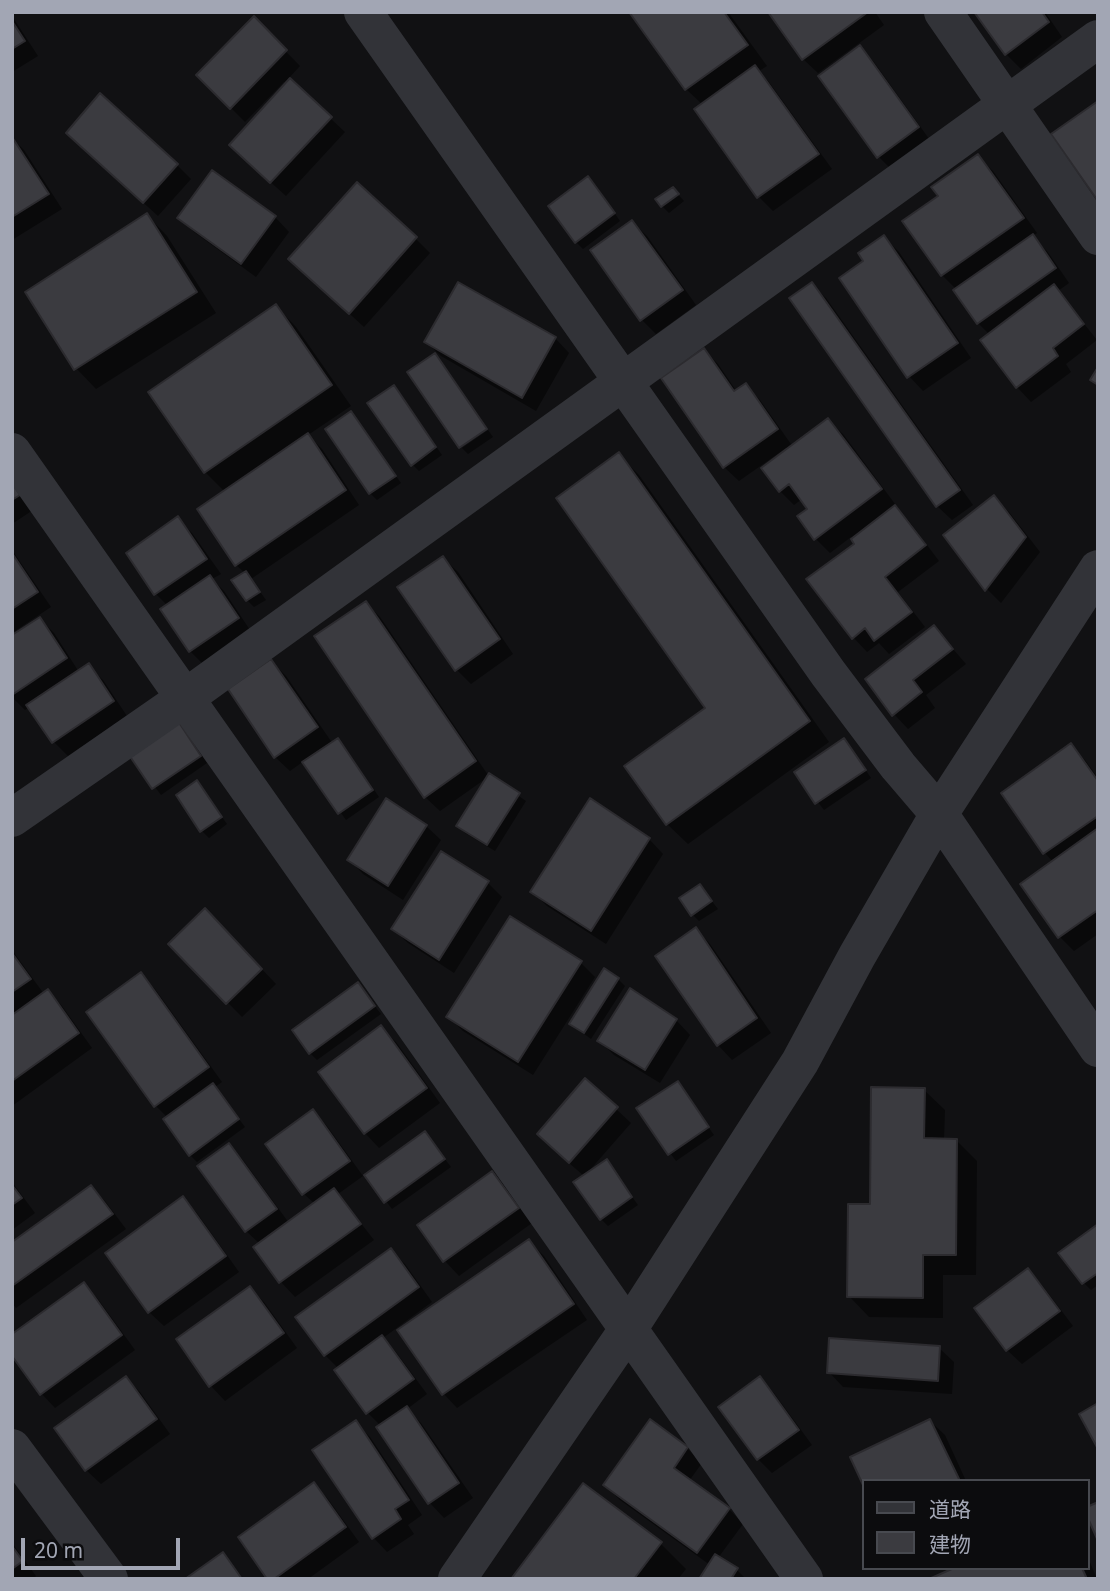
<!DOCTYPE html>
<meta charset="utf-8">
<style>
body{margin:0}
#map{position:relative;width:1110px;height:1591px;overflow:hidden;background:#111113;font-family:"Noto Sans","Noto Sans JP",sans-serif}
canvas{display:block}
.frame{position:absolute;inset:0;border:14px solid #a2a6b4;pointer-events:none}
.legend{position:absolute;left:862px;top:1479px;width:228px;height:91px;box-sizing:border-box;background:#0c0c0e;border:2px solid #484a50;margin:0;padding:9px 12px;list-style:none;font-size:21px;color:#a2a6b4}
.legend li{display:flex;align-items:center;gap:14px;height:35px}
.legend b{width:35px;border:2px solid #484a50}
.scale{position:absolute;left:21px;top:1538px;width:159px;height:32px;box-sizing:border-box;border:4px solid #a2a6b4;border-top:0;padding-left:9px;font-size:21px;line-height:24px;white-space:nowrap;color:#a2a6b4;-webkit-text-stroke:5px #0c0c0e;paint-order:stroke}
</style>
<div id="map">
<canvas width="1110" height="1591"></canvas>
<div class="frame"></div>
<ul class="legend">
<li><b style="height:9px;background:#323338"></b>道路</li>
<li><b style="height:19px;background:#3b3b40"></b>建物</li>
</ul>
<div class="scale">20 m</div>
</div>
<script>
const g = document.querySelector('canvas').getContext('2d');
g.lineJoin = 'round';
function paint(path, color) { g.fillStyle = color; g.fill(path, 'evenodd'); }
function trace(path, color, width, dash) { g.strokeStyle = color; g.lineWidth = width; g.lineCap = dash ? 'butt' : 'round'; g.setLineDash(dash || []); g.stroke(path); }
paint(new Path2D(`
 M632 12H728L767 66 759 71 769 82 832 169 773 211 759 197 696 110 703 105 686 89Z
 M770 12H875L884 25 818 73 803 59Z
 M976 12H1045L1062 37 1021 69 1006 54Z
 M12 16 38 56 12 72Z
 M254 19 300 66 288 79 345 132 286 196 245 159 287 84 284 82 245 122 198 75Z
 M859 48 874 62 932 143 893 171 879 157 820 76Z
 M12 138 24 150 62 209 12 240Z
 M82 147 177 165 191 179 158 216Z
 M978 157 993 171 1037 233 1032 237 1047 251 1069 283 1058 291 1097 340 1066 364 1071 372 1031 402 1017 387 983 341 990 335 978 323 956 289 942 275 905 222 940 196Z
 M595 185 620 221 583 249 576 242Z
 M673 189 684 201 669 213 662 206Z
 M147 215 167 236 216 313 96 389 76 368Z
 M180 217H275L289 232 256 277 194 232Z
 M632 222 647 236 696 305 656 334 642 320Z
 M884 237 899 252 971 358 923 391 909 376 865 262Z
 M416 239 430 253 364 327 305 273Z
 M811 284 826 298 973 505 952 520 937 506Z
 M276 306 296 327 351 406 308 435 322 449 359 505 251 579 266 600 254 607 247 600 245 573 236 565 225 492 205 472Z
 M555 338 569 353 536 411 441 356 426 342Z
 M704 350 718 364 737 392 746 386 760 400 793 447 828 420 843 434 895 504 893 505 909 521 939 561 898 592 925 627 889 654 879 643 867 652 853 637 857 544 851 537 830 553 816 539 810 510 802 499 794 505 780 491 788 450 786 448 739 481 724 467Z
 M394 387 442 455 419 471 412 464Z
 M351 413 401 483 377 500 370 493Z
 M488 430 493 437 468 454 462 448Z
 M619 455 639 475 829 742 688 844 667 824 708 708Z
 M12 477 33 510 12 524Z
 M994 498 1009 512 1040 552 1001 603 987 589 945 536Z
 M178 519 192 533 221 574 212 579 224 591 252 633 205 666 190 651 162 610 168 606 156 594Z
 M12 550 51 607 12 633Z
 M443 558 458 572 513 654 471 684 456 669Z
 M366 603 380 617 488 775 526 801 495 851 465 833 458 826 488 777 440 811 425 797Z
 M40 619 54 633 79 672 88 666 103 680 127 716 68 756 54 742 30 707 25 710 12 697V638Z
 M934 627 966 664 926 695 935 708 908 729 894 714Z
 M271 661 286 676 333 744 338 740 345 747 379 797 346 820 304 761 290 771 275 757Z
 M185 730 207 763 161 795 131 755Z
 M1070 746 1085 760 1098 778V934L1074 951 1060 937 1023 884 1053 862 1045 853 1003 794Z
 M850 747 871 778 824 810 796 773Z
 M197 782 227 824 209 838 202 831Z
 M386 801 426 826 441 840 403 900 363 874 349 859Z
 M649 839 663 854 606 944 547 906 533 892Z
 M488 883 502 897 454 973 408 943 393 929Z
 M700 886 718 909 699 921 692 914Z
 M219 924 276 984 242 1017 170 944Z
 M696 929 710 944 771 1033 732 1060 718 1045Z
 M12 950 44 994 48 991 62 1006 92 1048 12 1106Z
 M581 963 595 977 533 1075 463 1031 448 1016Z
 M141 975 155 989 222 1082 215 1087 245 1127 197 1162 190 1155 168 1118 156 1106Z
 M618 979 625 986 591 1039 571 1024Z
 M358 985 381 1014 317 1060 310 1053Z
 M676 1020 690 1035 660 1083 614 1055 599 1040Z
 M381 1028 396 1042 440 1103 379 1148 365 1133Z
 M586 1081 631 1123 589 1171 606 1161 638 1205 608 1226 601 1219 584 1176 553 1149Z
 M677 1083 714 1135 676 1161 638 1109Z
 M924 1090 945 1110 944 1140H956L977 1161 976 1275H943V1318L869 1317 849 1296 872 1206Z
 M313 1111 327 1126 363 1176 338 1194 374 1240 295 1297 281 1282 255 1247 260 1244 246 1231 229 1145 243 1160 289 1223 315 1204 304 1194Z
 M425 1133 451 1167 392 1209 366 1175Z
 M492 1173 506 1187 532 1223 459 1276 445 1261 419 1226Z
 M12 1182 35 1213 12 1230Z
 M91 1187 105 1201 126 1229 16 1308 12 1303V1244Z
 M182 1198 197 1213 239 1272 164 1326 149 1312 107 1253Z
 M1098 1226V1285L1091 1290 1084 1283Z
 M529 1241 544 1256 587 1320 457 1408 443 1393Z
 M391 1250 405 1264 432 1302 383 1338 396 1352 427 1394 407 1409 421 1423 473 1498 444 1518 430 1503 378 1428 381 1426 368 1413 337 1370 339 1369 325 1355Z
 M1028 1270 1042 1285 1073 1326 1022 1364 1007 1350Z
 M84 1284 98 1299 135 1350 55 1408 41 1393Z
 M250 1288 264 1302 297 1348 225 1401 211 1386 178 1340Z
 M939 1348 954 1362 952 1394 843 1387 829 1372Z
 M126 1378 140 1392 170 1434 101 1484 86 1470Z
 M760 1379 774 1393 812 1445 772 1473 758 1459Z
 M930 1421 945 1435 966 1481H863Z
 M355 1422 370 1437 422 1515 408 1525 414 1534 387 1552 373 1537Z
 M651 1422 687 1448 702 1463 689 1481 729 1509 743 1524 718 1558 737 1570 744 1577 743 1579H701L710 1565 620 1500 605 1485Z
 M314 1484 328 1499 359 1542 308 1579H269Z
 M12 1543 36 1576 33 1579H12Z
 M661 1544 686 1569 678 1579H514Z
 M222 1554 244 1579H188Z
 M1087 1555 1097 1579H934L958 1568H1087Z`), '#0007');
const building = new Path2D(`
 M629 12H724L748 45 685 90Z
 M768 12H868L802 60Z
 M974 12H1042L1049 22 1005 55Z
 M254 16 287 50 230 109 196 75Z
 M12 21 25 41 12 49Z
 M860 45 919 127 877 158 818 76Z
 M755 65 819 154 757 198 694 109Z
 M290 78 332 117 270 183 229 145Z
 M100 93 178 164 143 203 66 133Z
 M1098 101V201L1051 134Z
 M12 137 49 194 12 217Z
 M978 154 1024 218 941 276 902 221 938 196 931 187Z
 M212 170 276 216 241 264 177 218Z
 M588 176 615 213 575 243 548 206Z
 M357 182 417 237 349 314 288 259Z
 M673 187 679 194 661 207 655 199Z
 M147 213 197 292 74 370 25 292Z
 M632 220 683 290 640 321 590 250Z
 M1033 234 1056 268 977 324 953 290Z
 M884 235 958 343 907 378 839 278 863 261 858 253Z
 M458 282 556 337 522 398 424 342Z
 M812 282 960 490 936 507 789 298Z
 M1054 284 1084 324 1053 348 1058 356 1016 388 980 340Z
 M276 304 332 385 204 473 148 392Z
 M704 348 734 391 746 383 778 429 723 468 661 378Z
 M435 353 487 429 459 448 407 372Z
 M1098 367V385L1090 380Z
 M394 385 436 447 411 466 367 403Z
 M351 411 396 476 369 494 325 429Z
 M828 418 882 489 814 540 797 516 807 509 789 484 779 492 761 468Z
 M308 433 346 490 235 566 197 509Z
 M619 452 810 721 666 825 624 766 705 708 556 498Z
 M12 482 20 495 12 500Z
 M994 495 1026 537 985 591 943 535Z
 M895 505 926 545 885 577 912 612 874 641 865 628 852 639 806 579 854 544 851 539Z
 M178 516 207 559 154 595 126 553Z
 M12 553 38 592 12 609Z
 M443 556 500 639 455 671 397 587Z
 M246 571 260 592 246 601 231 580Z
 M210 575 239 618 189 652 160 609Z
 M366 601 476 761 424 798 314 636Z
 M40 617 67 658 12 695V635Z
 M934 625 953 649 913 680 922 692 892 716 865 679Z
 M271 659 318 727 274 758 228 689Z
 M89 663 114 701 52 743 26 705Z
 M178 721 201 756 152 789 129 755Z
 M338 738 373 790 338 814 302 762Z
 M844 738 866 770 815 804 794 772Z
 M1071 743 1098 781V816L1043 854 1001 793Z
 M489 773 520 793 487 845 456 826Z
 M197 780 222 817 200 832 176 795Z
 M386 798 427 825 388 886 347 860Z
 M590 798 650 838 591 931 530 892Z
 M1098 828V910L1058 938 1020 884Z
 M441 851 489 881 439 960 391 929Z
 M700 884 712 901 691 916 679 898Z
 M205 908 262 969 226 1004 168 944Z
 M510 916 582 961 518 1062 446 1017Z
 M696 927 757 1018 717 1046 655 956Z
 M12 953 31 979 12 992Z
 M604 968 619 978 584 1033 569 1024Z
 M141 972 209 1067 154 1107 86 1012Z
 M358 982 375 1006 309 1054 292 1030Z
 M630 988 677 1019 645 1070 597 1041Z
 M48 989 79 1033 12 1081V1015Z
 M381 1025 427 1088 364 1134 318 1072Z
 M585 1078 618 1107 569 1163 537 1134Z
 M678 1081 709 1127 668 1155 636 1108Z
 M213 1083 239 1119 189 1156 163 1119Z
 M871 1087 925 1088 924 1138 957 1139 956 1255H923V1298L847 1297 848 1204H870Z
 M313 1109 350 1161 302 1195 265 1144Z
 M425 1131 445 1159 384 1203 364 1175Z
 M229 1143 277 1209 245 1232 197 1166Z
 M607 1159 632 1197 600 1220 573 1182Z
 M492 1171 519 1208 443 1262 417 1225Z
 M12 1185 22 1198 12 1205Z
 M91 1185 113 1214 12 1286V1242Z
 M334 1188 361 1224 279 1283 253 1247Z
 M183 1196 226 1256 148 1313 105 1253Z
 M1098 1224V1273L1082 1284 1058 1253Z
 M529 1239 574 1304 442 1395 397 1330Z
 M391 1248 419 1287 324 1356 295 1317Z
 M1028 1268 1060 1311 1006 1351 974 1308Z
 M84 1282 122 1335 40 1395 12 1356V1334Z
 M250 1286 284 1333 209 1387 176 1339Z
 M382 1335 414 1379 366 1414 334 1370Z
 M829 1338 940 1346 938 1381 827 1373Z
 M126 1376 157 1419 85 1471 54 1428Z
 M760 1376 799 1430 757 1460 718 1407Z
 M1098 1403V1449L1079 1414Z
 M407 1406 459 1483 428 1504 376 1427Z
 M650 1419 688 1447 674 1468 730 1508 697 1553 603 1485Z
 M930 1419 960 1481H863V1485L850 1457Z
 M356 1420 409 1500 395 1509 401 1519 372 1539 312 1450Z
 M314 1482 346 1527 274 1579H267L238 1537Z
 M583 1483 662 1542 634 1579H511Z
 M1098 1502V1541L1087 1516V1507Z
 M12 1546 23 1561 12 1569Z
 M223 1552 242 1579H185Z
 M715 1554 738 1568 731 1579H699Z
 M954 1568H1082L1087 1579H929Z`);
paint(building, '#3b3b40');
trace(building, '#2c2b2f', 2);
trace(new Path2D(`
 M363 12 828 673 898 766 939 814 1098 1048
 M943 12 1098 236
 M12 452 804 1579
 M12 818 185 698 1098 39
 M12 1448 109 1579
 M457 1579 629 1328 800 1062 857 956 939 814 1098 569`), '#323338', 38);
</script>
